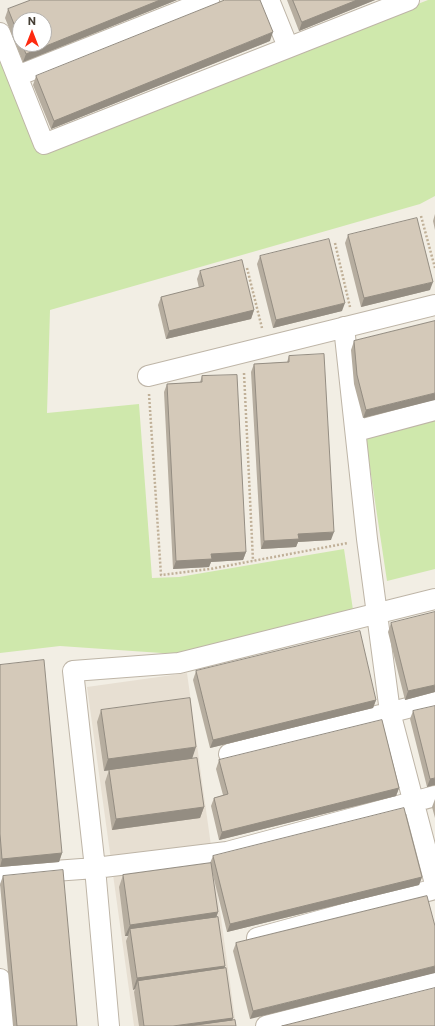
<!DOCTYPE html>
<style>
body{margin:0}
#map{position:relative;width:435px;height:1026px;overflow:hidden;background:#f2eee4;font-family:Commissioner,sans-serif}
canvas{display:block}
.north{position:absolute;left:12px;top:12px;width:40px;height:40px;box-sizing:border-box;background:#fff;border:1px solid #b5b2ae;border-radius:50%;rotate:0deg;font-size:11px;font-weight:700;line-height:16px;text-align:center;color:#453e34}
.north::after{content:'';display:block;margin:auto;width:14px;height:18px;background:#fe2a10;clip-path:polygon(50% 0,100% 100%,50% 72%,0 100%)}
</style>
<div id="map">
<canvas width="435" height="1026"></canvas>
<div class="north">N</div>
</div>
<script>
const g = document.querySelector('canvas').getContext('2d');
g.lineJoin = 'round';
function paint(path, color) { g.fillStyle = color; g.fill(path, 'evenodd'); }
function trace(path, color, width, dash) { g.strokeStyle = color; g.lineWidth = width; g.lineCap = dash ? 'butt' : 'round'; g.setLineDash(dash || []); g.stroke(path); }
paint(new Path2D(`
 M187 673 236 1026H134L87 687Z`), '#e7dfd2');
paint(new Path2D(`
 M428 0H435V196L420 204 50 310 47 413 139 404 152 578 179 577 344 549 353 610 176 654 60 646 0 653V51L38 152Z
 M435 418V569L387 581 365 435Z`), '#cfe8ac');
const minor = new Path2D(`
 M269 0 288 47
 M0 33 44 144 409 0
 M17 76 209 0
 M344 327 367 539 390 712 435 884
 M148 376 435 305
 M356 431 435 410
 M229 754 435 701
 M0 875 95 868 227 852 435 796
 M257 938 435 889
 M0 979 4 1026
 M109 1026 95 868 73 671 179 663 435 599
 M266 1026 435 983`);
trace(minor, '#beb5a7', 22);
trace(new Path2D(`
 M421 216 435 268
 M335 243 350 307
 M247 268 262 328
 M244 373 253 561
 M149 394 161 575 210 569 348 543`), '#c0b098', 2.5, [2, 2]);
trace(minor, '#fff', 20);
paint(new Path2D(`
 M31 0H177L23 62 5 18 8 9ZM20 20 44 44H20Z
 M287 0H375L299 31Z
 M270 41 51 129 33 85 36 76Z
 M435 214V230L433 221Z
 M348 235 430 290 361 307 345 243Z
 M260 256 342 311 273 328 257 264Z
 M200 271 254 310 251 319 166 339 158 305 161 297 199 288 197 279Z
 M435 321 363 418 354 384 351 350 354 341Z
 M289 356 331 540 298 542 296 547 261 549 251 372 254 364 287 362Z
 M202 376 246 552 243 560 211 562 209 567 173 569 164 392 167 384 200 382Z
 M391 623 435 692 405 700 388 632Z
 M0 665 62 853 59 862 0 867Z
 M196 671 376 700 373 708 210 748 193 680Z
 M101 710 192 758 204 807 200 818 112 830 105 782 109 770 104 771 97 722Z
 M413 711 435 785 427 787 410 719Z
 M219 760 399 788 396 796 219 840 211 806 214 798 223 795 216 769Z
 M435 799V818L432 807Z
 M213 856 422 877 419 885 227 932 212 871 218 912 216 917 225 966 224 969 233 1018 232 1020 236 1026H139L134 992 135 989 133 990 126 941 128 936H125L119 887 123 875 210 863Z
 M3 876 77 1026H13L0 884Z
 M427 896 250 1019 233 951 236 943Z`), '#b6ad9f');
paint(new Path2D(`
 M160 0H177L23 62 26 54Z
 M357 0H375L299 31 302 22Z
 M273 32 270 41 51 129 54 121Z
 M433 282 430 290 361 307 364 298Z
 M345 303 342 311 273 328 276 320Z
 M254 310 251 319 166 339 169 331Z
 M435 393V400L363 418 366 410Z
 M334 532 331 540 298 542 296 547 261 549 264 541 298 534Z
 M246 552 243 560 211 562 209 567 173 569 176 561 211 554Z
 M435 685V692L405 700 408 691Z
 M376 700 373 708 210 748 213 740Z
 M196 747 192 759 104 771 108 759Z
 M435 778V785L427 787 430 779Z
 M399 788 396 796 219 840 222 832Z
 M204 807 200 818 112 830 116 819Z
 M62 853 59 862 0 867 2 859Z
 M422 877 419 885 227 932 230 924Z
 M218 912 214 924 130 929 128 936H125L130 925Z
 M225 966 221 978 138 981 135 989 133 990 137 978Z
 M435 966V973L250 1019 253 1011Z
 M233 1018 230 1026H173Z`), '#948d82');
const building = new Path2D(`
 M31 0H160L26 54 22 44H44V20H20V39L8 9Z
 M225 0H260L273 32 54 121 36 76Z
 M293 0H357L302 22Z
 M417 218 433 282 364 298 348 235Z
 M329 239 345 303 276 320 260 256Z
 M242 260 254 310 169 331 161 297 204 286 200 271Z
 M435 321V393L366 410 357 375 354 341Z
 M324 354 334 532 298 534 299 539 264 541 254 364 289 362V356Z
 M237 375 246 552 211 554 212 559 176 561 167 384 202 382V376Z
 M435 612V685L408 691 391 623Z
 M360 631 376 700 213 740 196 671Z
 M44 660 62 853 2 859 0 834V665Z
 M190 698 196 747 108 759 101 710Z
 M435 706V778L430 779 413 711Z
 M382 720 399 788 222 832 214 798 228 794 219 760Z
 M197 758 204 807 116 819 109 770Z
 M404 808 422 877 230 924 213 856Z
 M211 863 218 912 130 925 123 875Z
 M63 870 77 1026H17L3 876Z
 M427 896 435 926V966L253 1011 236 943Z
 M218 917 225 966 137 978 130 929Z
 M226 968 233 1018 173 1026H144L138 981Z
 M435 988V1026H282Z
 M235 1020 236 1026H189Z`);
paint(building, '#d4c9b9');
trace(building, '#948d82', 1);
</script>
